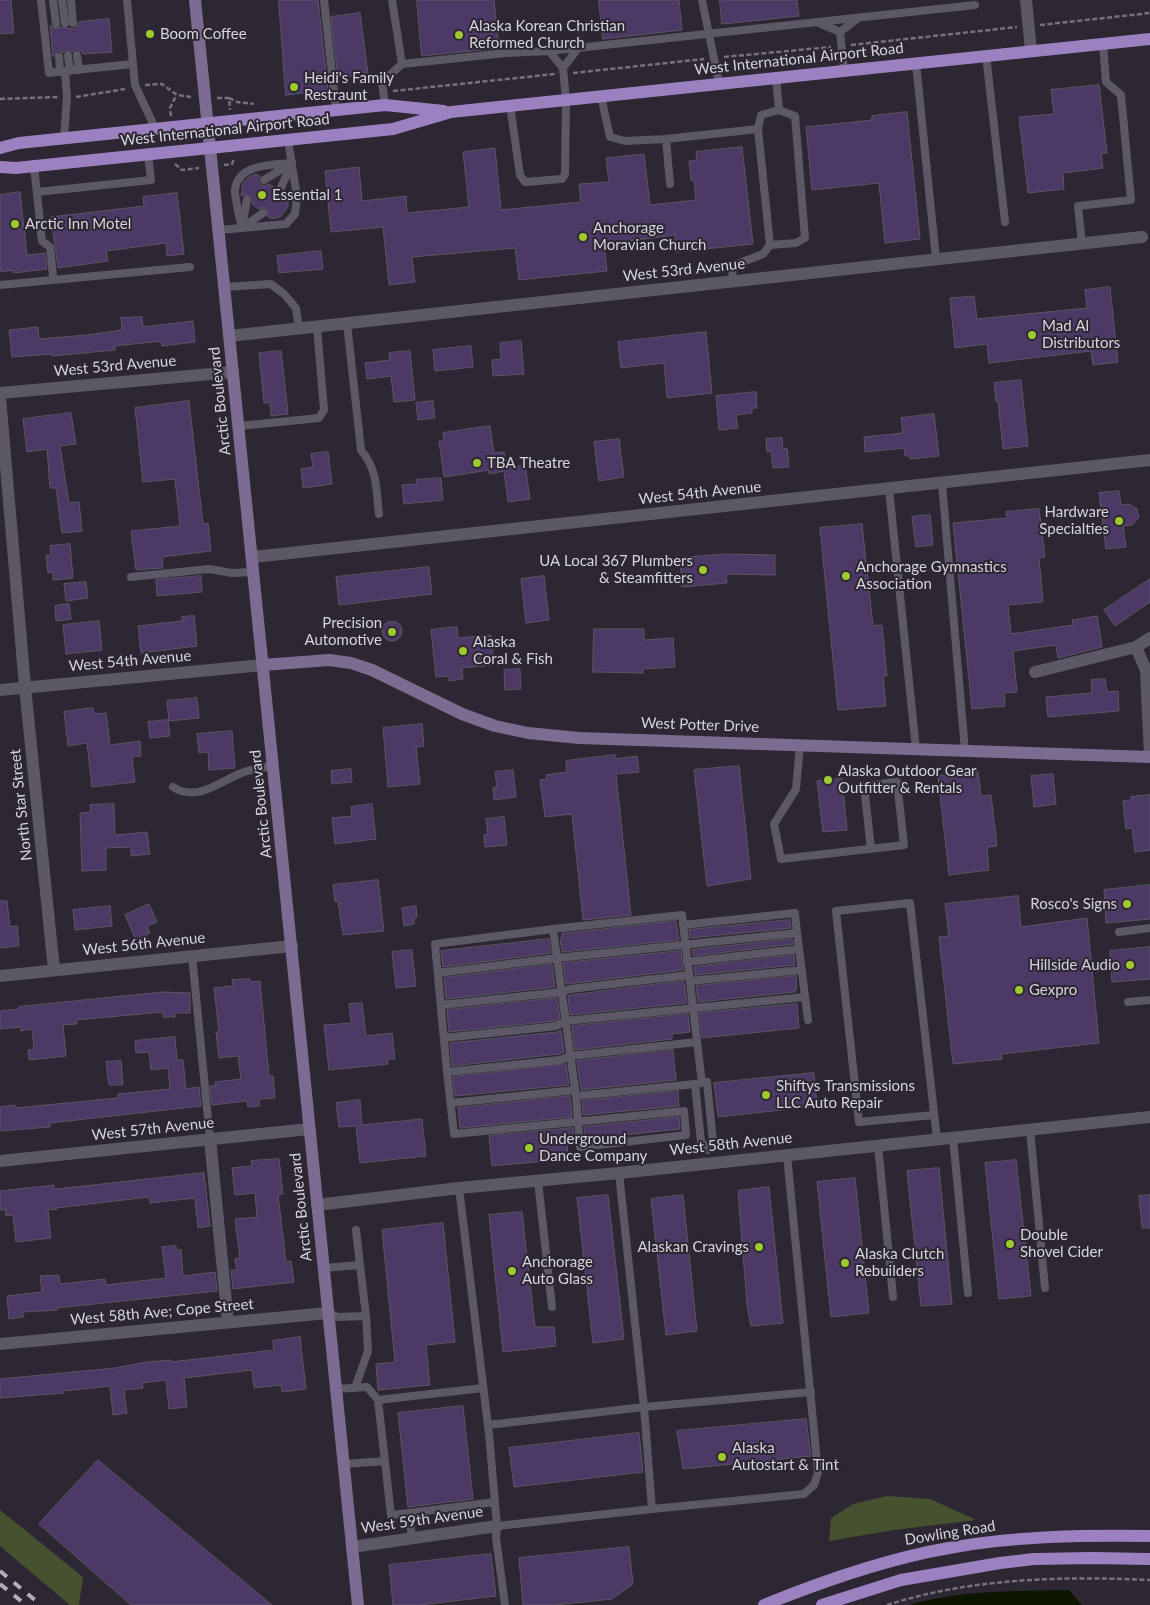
<!DOCTYPE html>
<style>
body{margin:0}
canvas{display:block;background:#2c2733}
</style>
<canvas width="1150" height="1605"></canvas>
<script>
const g = document.querySelector('canvas').getContext('2d');
g.lineJoin = 'round';
function paint(path, color) { g.fillStyle = color; g.fill(path, 'evenodd'); }
function trace(path, color, width, dash) { g.strokeStyle = color; g.lineWidth = width; g.lineCap = dash ? 'butt' : 'round'; g.setLineDash(dash || []); g.stroke(path); }
function drawText(font, color, halo, rows, align = 'center') {
  g.font = font + ' Lato,sans-serif'; g.lineWidth = 4; g.setLineDash([]); g.textBaseline = 'middle'; g.strokeStyle = halo; g.fillStyle = color; for (const [text, x, y, turn = 0] of rows) {
    g.save(); g.translate(x, y); g.rotate((+turn || 0) * Math.PI / 180); g.textAlign = isNaN(turn) ? turn : align; if (halo) g.strokeText(text, 0, 0); g.fillText(text, 0, 0); g.restore();
  }
}
paint(new Path2D(`
 M887 1496 930 1499 976 1520 894 1530 829 1541 831 1518 853 1504Z
 M0 1510 83 1577 79 1605H70L0 1546Z`), '#465130');
paint(new Path2D(`
 M1069 1590 1082 1605H910C959 1590 1018 1591 1069 1590Z`), '#0d1400');
const building = new Path2D(`
 M0 0H11L14 33 0 34Z
 M279 0H318L328 90 286 95Z
 M417 0H494L499 48 422 56Z
 M599 0H679L682 30 603 39Z
 M720 0H797L799 16 722 24Z
 M360 13 368 74 338 78 331 17Z
 M109 19 112 52 83 54 81 51 77 49 72 52 67 51 63 53 58 51 53 57 50 25 54 29 61 27 73 29 77 27 79 22Z
 M1099 85 1107 153H1101L1103 168 1063 173 1064 189 1028 193 1019 117 1054 114 1051 90Z
 M907 112 920 239 885 243 879 183 812 190 806 127 872 120V116Z
 M742 147 753 244 676 252 675 235 604 244 607 271 519 280 515 248 412 257 415 282 389 285 383 227 331 232 325 171 359 167 362 201 406 196 407 213 469 207 463 152 495 148 501 210 581 202 579 184 609 182 606 158 644 154 650 205 696 200 694 180H691L689 161 697 160 696 152Z
 M256 174 260 176 258 181 261 185 265 186 269 184 275 188 274 193 276 197H280L284 195 288 199V207L280 217 271 219 267 216 268 212 266 208H262L258 209 252 204V199L250 195 241 196 243 183 247 179Z
 M20 192 27 255 45 253 47 269 13 273V270L0 272V195Z
 M177 193 184 254 167 256 166 243 106 251 108 261 58 268 51 217 144 206 143 197Z
 M321 251 323 269 279 273 277 256Z
 M1110 287 1118 362 1093 365 1091 351 989 363 987 344 955 348 950 298 974 296 977 319 1087 308 1085 290Z
 M142 317 143 327 193 321 195 342 162 346 161 341 115 346V350L52 356V354L12 357 9 330 38 327 39 339 87 335 122 330 121 318Z
 M706 332 712 393 667 398 664 363 621 368 618 342Z
 M521 341 524 374 493 376 492 360 501 359 500 343Z
 M471 346 473 367 435 371 433 350Z
 M281 351 288 414 271 416 270 402 264 403 259 353Z
 M410 351 415 400 394 402 391 376 367 379 365 363 390 360 389 353Z
 M1021 380 1028 446 1003 449 998 401H996L994 383Z
 M756 392 757 408H752V413L736 415 738 428 719 430 716 396Z
 M189 401 203 524 208 523 211 551 162 557 163 568 136 570 131 531 180 526 175 479 143 482 135 408Z
 M433 401 435 418 418 420 416 403Z
 M71 413 76 444 60 446 69 503 79 502 82 531 62 533 56 488H50L47 449 27 452 23 419Z
 M934 414 939 456 910 459V456H905L904 448 865 452 864 437 903 433 901 418Z
 M490 426 494 453 504 452 505 460 511 459 513 467 525 465 530 499 508 502 504 471 489 474V470L444 477 439 441H444L443 433Z
 M782 438 783 449 787 448 789 467 773 468 771 451 767 452 766 439Z
 M619 439 624 477 599 481 594 442Z
 M328 452 332 484 303 488 301 469 313 467 311 454Z
 M441 478 443 500 404 504 402 485 417 484 416 480Z
 M1119 491 1121 505 1129 504 1137 509 1139 517 1132 525 1123 526 1126 547 1106 549 1099 493Z
 M1039 509 1045 557 1039 558 1043 602 1008 605 1011 634 1073 625 1072 620 1097 616 1102 647 1058 658 1056 645 1013 651 1017 692 1004 693 1005 706 972 709 953 523 1007 518 1006 512Z
 M930 515 933 545 916 547 912 517Z
 M862 524 873 626 882 625 887 676H883L886 706 838 710 820 528Z
 M70 544 73 578 53 580V572L48 573 46 555H51L50 546Z
 M724 554 775 555V575L726 574 727 583 682 587 680 558Z
 M429 567 432 594 339 605 336 577Z
 M201 576 202 592 157 596 156 580Z
 M544 576 549 620 526 623 521 579Z
 M1150 579V602L1115 626 1104 610Z
 M86 582 88 598 66 601 64 584Z
 M69 604 71 619 56 621 55 606Z
 M194 616 197 646 141 653 138 626 182 621V617Z
 M382 631a10 10 0 1 1 20 0a10 10 0 1 1-20 0Z
 M99 621 102 650 66 654 63 625Z
 M457 627 458 638 491 635 494 665 462 668 463 679 449 681V676L436 677 431 630Z
 M594 629H644V640L673 638 675 667 643 669V673L593 672Z
 M520 669 521 689 505 690 504 670Z
 M1105 679 1107 692 1118 691 1119 711 1048 717 1046 697 1092 693 1091 680Z
 M197 698 199 718 169 721 167 701Z
 M93 708 94 714 106 713 110 745 140 741 141 756 132 757 135 782 92 787 87 743 68 746 64 712Z
 M168 720 170 736 150 738 148 722Z
 M422 724 424 746 416 747 420 784 388 787 383 728Z
 M232 731 235 768 209 770 208 752 199 753 197 734Z
 M615 755V759L637 756 639 772 616 774 631 915 583 920 572 814 545 817 540 780 547 779 546 775 567 772 566 761Z
 M739 766 751 879 707 886 694 770Z
 M351 769 352 782 332 784 331 771Z
 M513 770 516 797 494 800 493 787H497L495 772Z
 M978 771 981 796 991 795 997 846 987 847 989 870 949 875 938 776Z
 M1053 774 1056 804 1034 807 1031 776Z
 M842 779 847 830 823 832 817 781Z
 M1150 795V850L1135 852 1132 828 1126 829 1123 801 1131 800V797Z
 M114 804 115 835 147 832 150 854 131 856V847L106 848V870L82 871 80 813 91 812 90 805Z
 M372 804 376 839 335 844 332 818 352 816 351 807Z
 M504 817 507 845 485 847 484 835 488 834 486 819Z
 M378 880 384 931 343 935 338 901 335 902 333 885Z
 M1150 885V919L1106 923 1104 890Z
 M1018 896 1021 927 1087 918 1099 1043 1001 1054 1002 1059 953 1064 939 937 949 936 945 904Z
 M0 901H7L10 927 17 926 19 946 0 948Z
 M149 904 157 922 147 926 150 933 136 940 125 915Z
 M110 906 112 926 75 930 73 910Z
 M416 906 417 917 414 918V924L404 926 402 908Z
 M790 920 791 928 690 938 689 930Z
 M676 921 679 940 562 952 560 938H562V934Z
 M549 939 551 953 443 967 441 951Z
 M792 939 793 944 693 956 692 950Z
 M1150 947V979L1112 982 1110 951Z
 M412 950 416 986 396 988 392 952Z
 M681 951 683 970 566 984 563 963Z
 M794 955 795 965 695 975 694 967Z
 M552 964 555 987 446 999 444 978Z
 M796 976 797 989H795V992L698 1002 696 986Z
 M250 979 251 982 260 981 269 1076H273L275 1098 259 1099 260 1106 248 1107 247 1101 212 1105 210 1086H216L215 1082 241 1079 238 1056 219 1058 216 1032H219L214 988 233 986 232 980Z
 M684 981 687 1003 570 1015 568 996 571 995Z
 M163 992 190 993V1013H175V1017H163V1012L76 1020 77 1024 63 1025 66 1056 29 1060 28 1050H34L32 1029 21 1031V1027L0 1029V1011L19 1009V1007Z
 M557 998 560 1018 554 1021 449 1032 447 1010Z
 M362 1003 366 1036 392 1033 395 1059H387L388 1064 329 1070 324 1025 351 1023 349 1004Z
 M797 1004 799 1028 702 1038 699 1013Z
 M688 1014 690 1032 672 1034V1039L575 1050 572 1026Z
 M561 1030 564 1052 559 1054 452 1066 450 1043 557 1032Z
 M175 1037 177 1060H183L186 1089 199 1087 201 1106 50 1123V1127L0 1131V1107L15 1105V1108L118 1098V1094L170 1089 168 1068 151 1070 149 1052 136 1053 135 1041Z
 M673 1050 676 1080 581 1090 577 1061Z
 M121 1061 123 1085H109L106 1062Z
 M566 1064 569 1085 455 1096 453 1077Z
 M814 1073 817 1106 718 1117 714 1083Z
 M678 1091 679 1106 583 1115 582 1101Z
 M570 1096 572 1117 460 1128 458 1108Z
 M360 1100 362 1125 422 1119 426 1156 360 1163 356 1126 339 1127 336 1103Z
 M679 1117 680 1129 585 1139 584 1127Z
 M573 1128 574 1140 567 1141 568 1159 492 1166 489 1136Z
 M279 1159 283 1194 278 1195 286 1262 291 1261 294 1282 233 1289 231 1270H237L235 1259 240 1258 235 1219 257 1217 255 1193 235 1195 232 1168 252 1166 251 1161Z
 M1016 1160 1031 1296 999 1299 985 1163Z
 M939 1168 952 1304 921 1306 907 1171Z
 M204 1173 210 1226 198 1228 195 1198 150 1203 149 1197 56 1208 57 1209 48 1210 51 1238 16 1242 13 1215 6 1216V1210H0V1191L54 1185V1189Z
 M855 1178 869 1313 831 1317 817 1182Z
 M769 1187 783 1323 751 1326 747 1304 738 1191Z
 M608 1195 624 1339 593 1343 577 1198Z
 M683 1195 697 1331 666 1335 651 1199Z
 M1150 1195V1228H1142L1139 1196Z
 M522 1212 535 1327H554L556 1346 503 1352 489 1215Z
 M443 1223 455 1342 426 1345 430 1385 378 1390 376 1364 395 1362 382 1230Z
 M176 1246V1250H181L183 1276 215 1272 217 1291 57 1308V1310L23 1312V1317L9 1319 7 1296 42 1292 40 1276 59 1275 60 1284 105 1279 106 1285 166 1278 162 1247Z
 M300 1337 306 1389 282 1392 281 1385 254 1388 252 1370 184 1378 187 1407 169 1409 166 1380 142 1383 143 1388 124 1390 127 1413 113 1415 110 1386 63 1391 64 1393 0 1398V1379L115 1368 147 1362 171 1360V1362L274 1350 273 1341Z
 M463 1406 473 1499 408 1507 398 1413Z
 M806 1419 811 1456 683 1469 677 1431Z
 M639 1433 643 1472 514 1487 509 1448Z
 M98 1460 272 1605H131L39 1524Z
 M629 1547 633 1584 612 1599 554 1605H523L519 1558Z
 M491 1554 496 1596 419 1605H393L389 1565Z`);
paint(building, '#4c3966');
trace(building, '#5b5663', 1);
trace(new Path2D(`
 M1040 25 1150 13
 M851 45 1017 27
 M724 57 831 47
 M573 73 704 59
 M145 85 162 84 177 95 191 97
 M393 91 555 74
 M76 97 125 89
 M217 98H229L230 110
 M229 98 237 102 254 104
 M0 99 58 97
 M171 116 170 108 176 96
 M175 164 182 170 199 168
 M224 165 232 164 234 158
 M887 1605C971 1578 1062 1576 1150 1580`), '#76717c', 2.5, [5, 2.5]);
trace(new Path2D(`
 M41 0 49 73 65 71 67 97 64 138
 M53 0 56 24
 M62 0 65 23
 M71 0 73 23
 M127 0 135 85 155 128
 M324 0 336 110
 M392 0 402 64 506 53 549 51 975 5
 M702 0 719 83
 M819 23 840 32
 M840 32 844 70
 M840 32 858 18
 M77 55 79 70
 M986 55 1005 222
 M68 56 70 71
 M59 57 60 72
 M916 63 936 259
 M563 68 579 47
 M65 71 133 64
 M776 77 779 110 761 115 758 129 770 245 796 243 805 238 795 116 779 110
 M601 96 610 137 625 141 666 139
 M385 105 382 82 402 64
 M510 105 520 175 525 182 562 179 565 174 566 100 563 68 549 51
 M34 166 42 241 50 247 53 276
 M264 180 290 164
 M670 184 666 139 758 129
 M37 192 151 180 148 155
 M279 192 292 163
 M243 221 247 200
 M243 227 263 213
 M242 228C240 219 234 196 235 189 239 163 274 165 292 163
 M219 230 286 224 295 214 297 197 288 140
 M1082 244 1078 206 1131 200 1121 95 1106 82 1103 44
 M733 281 732 266 763 254 770 245
 M0 285 190 267
 M225 287 271 284 284 294 296 308 299 329
 M347 324 361 450C378 471 376 489 379 514
 M239 426 319 418 324 410 317 327
 M942 483 965 751
 M889 489 916 749
 M131 577 209 569 232 573 253 572
 M800 745 796 789 774 824 781 859 904 845 897 782 864 786 871 849
 M173 787C196 802 218 783 239 774 250 769 261 768 273 766
 M683 925 795 913 797 933
 M1119 932 1150 928
 M192 955 210 1139
 M687 962 799 949
 M438 973 557 958 797 933 808 1020
 M690 981 802 970
 M1128 1002 1150 1000
 M441 1005 562 992 570 989 689 975
 M444 1038 556 1026 565 1021 805 997
 M447 1072 435 944 553 929
 M707 1082 713 1142 708 1150 701 1142 695 1084Z
 M695 1084 576 1096 580 1147 686 1135 684 1111 454 1134 447 1072 560 1060 570 1056 697 1042
 M576 1096 553 929 682 915 702 1083
 M451 1103 575 1090
 M934 1115 859 1122 836 911 910 903 937 1139
 M1030 1130 1045 1288
 M953 1138 968 1293
 M878 1145 893 1297
 M538 1181 552 1307
 M459 1188 489 1434 497 1526 496 1538 505 1605
 M323 1268 360 1265 356 1230
 M328 1313 338 1317 366 1316 360 1265
 M355 1388 368 1351 366 1316
 M336 1389 367 1387 378 1400 391 1515 409 1513 412 1538
 M378 1400 483 1388
 M488 1425 644 1407 811 1392
 M344 1464 385 1461
 M652 1509 804 1494 814 1485 818 1472 787 1155
 M409 1513 495 1502
 M497 1526 652 1509 644 1407 619 1173`), '#5d5865', 8);
trace(new Path2D(`
 M1026 0 1031 51
 M229 336 1142 237
 M0 393 233 372
 M0 397 25 687 54 970
 M253 557 1150 460
 M1136 647 1146 670 1150 755
 M1035 672 1136 647 1150 638
 M0 690 263 665
 M0 976 292 946
 M210 1139 228 1322
 M0 1161 309 1129
 M317 1205 459 1188 619 1173 1150 1117
 M0 1344 328 1313
 M352 1547 497 1526`), '#5d5865', 12);
trace(new Path2D(`
 M195 0 358 1605
 M263 665 329 660 351 663 372 670 462 714 495 726 528 733 579 738 1150 757`), '#7c6c92', 12);
trace(new Path2D(`
 M0 148 19 143 385 105 444 111
 M0 167 16 168 393 129 451 112 1150 39
 M764 1605C823 1581 885 1559 949 1548 1014 1536 1083 1535 1150 1536
 M822 1605 901 1580 1000 1563 1034 1559 1092 1558 1150 1559`), '#9b81bf', 12);
trace(new Path2D(`
 M0 1571 41 1605
 M0 1584 26 1605`), '#b2afb8', 4, [9, 9]);
for (const [x, y, r, color] of [
 [150,34,5,"#9eca2e"],
 [459,35,5,"#9eca2e"],
 [294,87,5,"#9eca2e"],
 [262,195,5,"#9eca2e"],
 [15,224,5,"#9eca2e"],
 [583,237,5,"#9eca2e"],
 [1032,335,5,"#9eca2e"],
 [477,463,5,"#9eca2e"],
 [1119,521,5,"#9eca2e"],
 [703,570,5,"#9eca2e"],
 [846,576,5,"#9eca2e"],
 [392,632,5,"#9eca2e"],
 [463,651,5,"#9eca2e"],
 [828,780,5,"#9eca2e"],
 [1127,904,5,"#9eca2e"],
 [1130,965,5,"#9eca2e"],
 [1019,990,5,"#9eca2e"],
 [766,1095,5,"#9eca2e"],
 [529,1148,5,"#9eca2e"],
 [1010,1244,5,"#9eca2e"],
 [759,1247,5,"#9eca2e"],
 [845,1263,5,"#9eca2e"],
 [512,1271,5,"#9eca2e"],
 [722,1457,5,"#9eca2e"]
]) { const dot = new Path2D(); dot.arc(x, y, r, 0, 2 * Math.PI); g.fillStyle = color; g.fill(dot); trace(dot, '#2c2733', 2); }
drawText('15px', '#d7d4dc', '#2c2733', [
 ["Alaska Korean Christian",469,26],
 ["Reformed Church",469,43],
 ["Boom Coffee",160,34],
 ["Heidi's Family",304,78],
 ["Restraunt",304,95],
 ["Essential 1",272,195],
 ["Arctic Inn Motel",25,224],
 ["Anchorage",593,228],
 ["Moravian Church",593,245],
 ["Mad Al",1042,326],
 ["Distributors",1042,343],
 ["TBA Theatre",487,463],
 ["Hardware",1109,512,"right"],
 ["Specialties",1109,529,"right"],
 ["UA Local 367 Plumbers",693,561,"right"],
 ["& Steamfitters",693,578,"right"],
 ["Anchorage Gymnastics",856,567],
 ["Association",856,584],
 ["Precision",382,623,"right"],
 ["Automotive",382,640,"right"],
 ["Alaska",473,642],
 ["Coral & Fish",473,659],
 ["Alaska Outdoor Gear",838,771],
 ["Outfitter & Rentals",838,788],
 ["Rosco's Signs",1117,904,"right"],
 ["Hillside Audio",1120,965,"right"],
 ["Gexpro",1029,990],
 ["Shiftys Transmissions",776,1086],
 ["LLC Auto Repair",776,1103],
 ["Underground",539,1139],
 ["Dance Company",539,1156],
 ["Double",1020,1235],
 ["Shovel Cider",1020,1252],
 ["Alaskan Cravings",749,1247,"right"],
 ["Alaska Clutch",855,1254],
 ["Rebuilders",855,1271],
 ["Anchorage",522,1262],
 ["Auto Glass",522,1279],
 ["Alaska",732,1448],
 ["Autostart & Tint",732,1465]
], 'left');
drawText('15px', '#d7d4dc', '#2c2733', [
 ["West International Airport Road",799,59,-6],
 ["West International Airport Road",225,130,-6],
 ["West 53rd Avenue",684,270,-6],
 ["West 53rd Avenue",115,366,-5],
 ["Arctic Boulevard",220,401,-96],
 ["West 54th Avenue",700,493,-6],
 ["West 54th Avenue",130,661,-5],
 ["West Potter Drive",700,725,2],
 ["Arctic Boulevard",261,804,-96],
 ["North Star Street",21,805,-96],
 ["West 56th Avenue",144,944,-6],
 ["West 57th Avenue",153,1129,-6],
 ["West 58th Avenue",731,1144,-6],
 ["Arctic Boulevard",301,1207,-96],
 ["West 58th Ave; Cope Street",162,1312,-5],
 ["West 59th Avenue",422,1520,-8],
 ["Dowling Road",950,1533,-9]
]);
</script>
